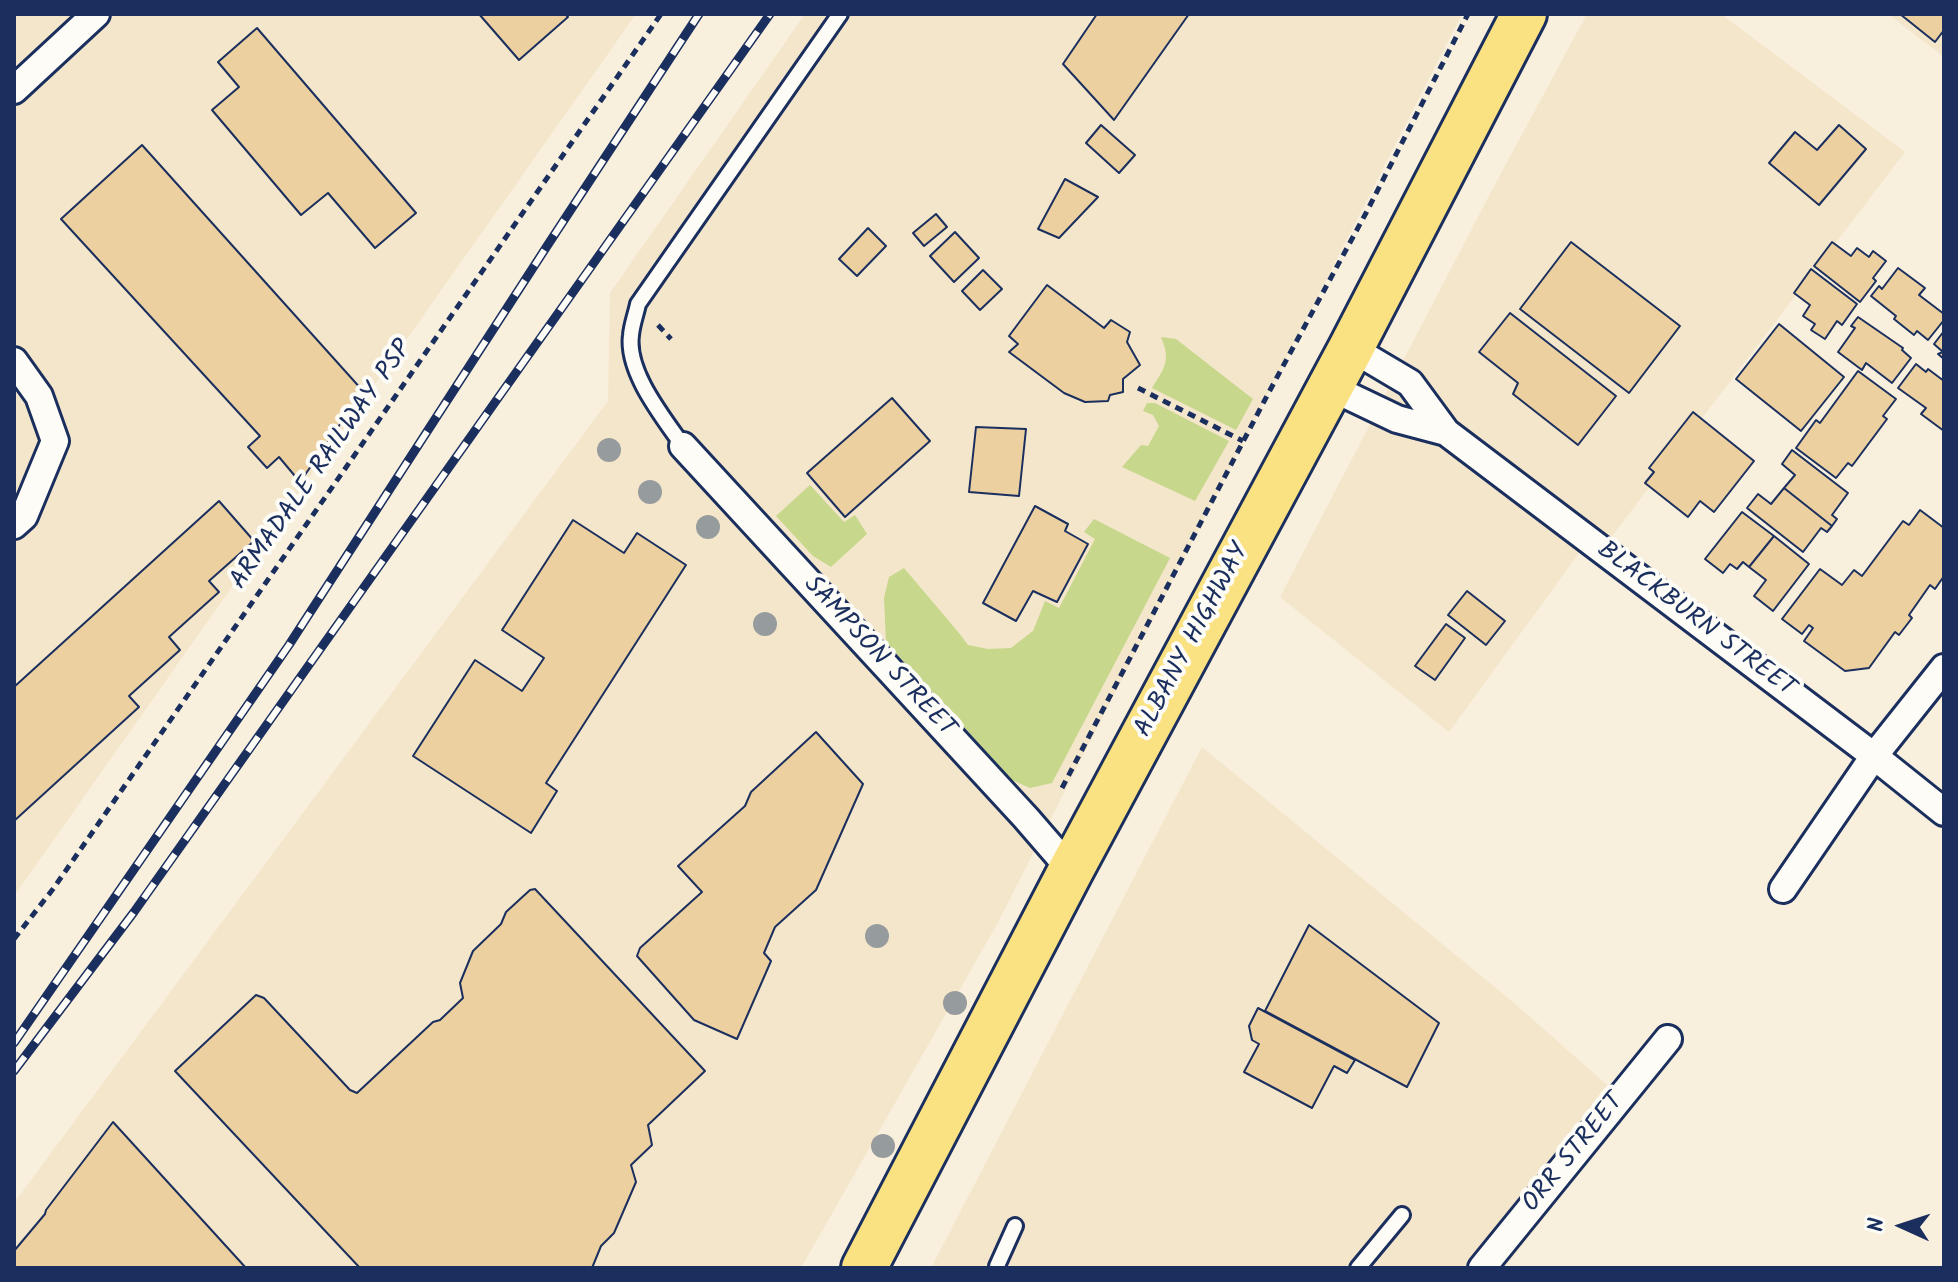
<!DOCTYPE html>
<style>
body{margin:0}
#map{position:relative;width:1958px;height:1282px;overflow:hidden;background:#f8efdd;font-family:Kalam,sans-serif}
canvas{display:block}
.frame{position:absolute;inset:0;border:16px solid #1b2f5e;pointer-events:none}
.north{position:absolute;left:1862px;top:1186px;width:80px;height:80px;-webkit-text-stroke:6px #fdfcf7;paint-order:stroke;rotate:273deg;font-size:22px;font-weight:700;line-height:32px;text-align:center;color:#1b2f5e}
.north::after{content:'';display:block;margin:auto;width:28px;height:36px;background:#1b2f5e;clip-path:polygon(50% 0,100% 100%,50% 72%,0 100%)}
</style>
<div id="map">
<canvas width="1958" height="1282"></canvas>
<div class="frame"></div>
<div class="north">N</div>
</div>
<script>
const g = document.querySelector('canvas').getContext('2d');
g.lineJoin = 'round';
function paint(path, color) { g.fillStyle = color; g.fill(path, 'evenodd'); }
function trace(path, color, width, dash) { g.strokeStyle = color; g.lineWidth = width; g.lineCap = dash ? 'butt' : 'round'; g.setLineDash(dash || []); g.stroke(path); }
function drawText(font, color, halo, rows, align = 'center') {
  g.font = font + ' Kalam,sans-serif'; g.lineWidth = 8; g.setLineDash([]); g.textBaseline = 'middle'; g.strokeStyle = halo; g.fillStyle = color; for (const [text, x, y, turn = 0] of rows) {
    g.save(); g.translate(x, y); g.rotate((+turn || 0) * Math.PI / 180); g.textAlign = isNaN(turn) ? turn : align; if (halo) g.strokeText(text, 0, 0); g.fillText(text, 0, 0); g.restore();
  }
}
paint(new Path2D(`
 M14 14H636L14 896Z
 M805 14H1462L996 926 801 1268H14V1203L608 401 610 293Z
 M1587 14H1721L1905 152 1593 561 1579 553 1449 732 1280 597 1492 190Z
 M1888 14H1944V57Z
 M1202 747 1513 1002 1632 1107 1504 1268H931Z`), '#f4e6cb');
paint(new Path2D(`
 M1161 337 1176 339 1253 399 1236 430 1152 388C1165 367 1171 361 1161 337Z
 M1147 403H1155L1229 441 1195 501 1122 467 1141 445 1148 446 1159 426 1153 415 1143 411Z
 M810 485 844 522 855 515 867 534 831 567 813 556 776 516Z
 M1094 519 1170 558 1052 783 1030 788 1012 780 886 642 884 598 889 577 904 568 959 633 968 645 988 649 1011 648 1033 631 1045 601 1059 608 1095 539 1084 532Z`), '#c7d78b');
const building = new Path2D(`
 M479 14H565L568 17 519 60Z
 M1097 14H1189L1114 120 1063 64Z
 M1900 14H1944V30L1935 42Z
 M257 28 416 213 375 248 328 193 301 215 212 110 239 87 218 62Z
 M1101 125 1135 155 1119 173 1086 143Z
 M1839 125 1866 149 1819 205 1769 163 1795 132 1817 150Z
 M142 145 363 391 300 482 279 457 267 468 248 447 260 436 61 219Z
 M1065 179 1098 197 1059 238 1038 229Z
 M936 214 947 227 924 246 913 233Z
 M868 228 886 246 857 276 839 259Z
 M955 232 979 258 954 282 930 256Z
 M1571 242 1680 326 1629 393 1520 309Z
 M1832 242 1851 256 1857 248 1869 257 1873 251 1886 261 1873 278 1876 281 1860 302 1814 266Z
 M1898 268 1925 288 1919 295 1944 314V320L1928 340 1917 331 1914 335 1894 319 1896 316 1871 296 1879 286 1882 289Z
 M1811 269 1857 304 1842 325 1837 321 1825 339 1811 330 1815 324 1803 316 1810 305 1794 293Z
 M983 270 1002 289 980 310 962 291Z
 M1047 285 1104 328 1111 320 1130 332 1127 342 1140 365 1123 379V392L1110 395 1108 401 1085 402 1064 393 1009 352 1018 344 1009 336Z
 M1510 313 1616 396 1578 445 1513 394 1518 383 1479 352Z
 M1858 317 1903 348 1902 350 1911 358 1892 383 1866 363 1862 370 1838 352 1855 328 1851 326Z
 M1779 324 1844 377 1801 431 1736 379Z
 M1944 331V359L1938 354 1943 352 1934 344Z
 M1916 364 1926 372 1928 369 1944 381V431L1921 414 1926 408 1898 388Z
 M1858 371 1896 399 1883 416 1887 419 1852 466 1848 463 1836 478 1796 448 1816 420 1820 423Z
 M892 398 930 441 845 517 807 473Z
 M1693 412 1754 461 1714 512 1700 501 1688 517 1645 483 1654 472 1649 468Z
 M976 427 1026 429 1019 496 969 492Z
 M1792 450 1848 493 1832 515 1837 519 1832 526 1784 488 1795 475 1782 464Z
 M1784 488 1832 526 1827 532 1821 528 1803 552 1747 508 1758 494 1771 504Z
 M219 501 254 541 209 581 219 592 169 637 180 650 129 696 139 707 14 821V687Z
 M1035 506 1068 524 1065 531 1088 544 1057 602 1033 591 1016 621 983 603Z
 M1920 510 1944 528V576L1935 589 1930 585 1909 615 1912 618 1899 635 1895 632 1869 668 1845 671 1804 641 1813 628 1809 625 1802 634 1782 619 1820 569 1842 585 1854 570 1862 576 1903 521 1909 525Z
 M1742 512 1774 536 1749 567 1743 562 1737 569 1730 564 1723 573 1705 559Z
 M573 520 624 553 637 533 686 565 546 783 557 791 531 833 413 756 475 660 522 691 544 658 502 630Z
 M1774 536 1809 564 1773 611 1754 596 1766 580 1749 567Z
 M1467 591 1505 621 1486 645 1448 615Z
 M1446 624 1465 638 1435 680 1415 666Z
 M816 732 863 784 816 890 775 927 764 953 771 961 737 1039 694 1020 637 956 640 948 702 892 678 866 745 806 751 792Z
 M535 889 705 1071 648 1125 652 1145 631 1165 636 1182 614 1233 601 1246 592 1268H360L175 1071 256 995 264 998 350 1090 357 1093 433 1022 440 1020 463 998 460 983 473 951 501 924 506 912 530 890Z
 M1309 925 1439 1023 1407 1087 1265 1011Z
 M1258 1008 1355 1060 1347 1073 1334 1066 1312 1108 1244 1072 1259 1044 1252 1040 1249 1026Z
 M113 1122 246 1268H14V1251L45 1214 46 1210Z`);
paint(building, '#ecd0a0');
trace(building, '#1b2f5e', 2);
const service = new Path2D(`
 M683 446C663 417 626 372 631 335 632 324 636 314 638 304L840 14
 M998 1268 997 1266 1015 1226
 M1358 1268 1402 1215`);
const minor = new Path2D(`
 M14 90 96 14
 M1351 348 1410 383 1446 432 1874 756 1944 812
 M14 361 39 396 55 441 24 516 14 525
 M1330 387 1397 419 1446 432
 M683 446 1026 818 1071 870
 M1783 889 1874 756 1944 668
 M1482 1268 1668 1039`);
const trunk = new Path2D(`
 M864 1268 1071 870 1351 348 1524 14`);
trace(service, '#1b2f5e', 20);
trace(minor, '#1b2f5e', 32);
trace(trunk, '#1b2f5e', 50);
trace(new Path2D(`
 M658 325 671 339
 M1138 388 1243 441
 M1062 788 1269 392 1366 213 1468 14
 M14 939 53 889 661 14`), '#1b2f5e', 5, [8, 6]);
trace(service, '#fdfcf7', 14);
trace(minor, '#fdfcf7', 26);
trace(trunk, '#fae181', 44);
const rail = new Path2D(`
 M14 1043 289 645 549 243 699 14
 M14 1071 134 912 770 14`);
trace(rail, '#1b2f5e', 9);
trace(rail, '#fdfcf7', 6, [18]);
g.fillStyle = '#969c9d';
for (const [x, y] of [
 [609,450],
 [650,492],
 [708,527],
 [765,624],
 [877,936],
 [955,1003],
 [883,1146]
]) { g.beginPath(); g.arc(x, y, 12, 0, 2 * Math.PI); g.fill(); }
drawText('26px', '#1b2f5e', '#fdfcf7', [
 ["ARMADALE RAILWAY PSP",323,466,-55],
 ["BLACKBURN STREET",1695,621,37],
 ["ALBANY HIGHWAY",1194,641,-62],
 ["SAMPSON STREET",878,658,47],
 ["ORR STREET",1575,1154,-51]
]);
</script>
